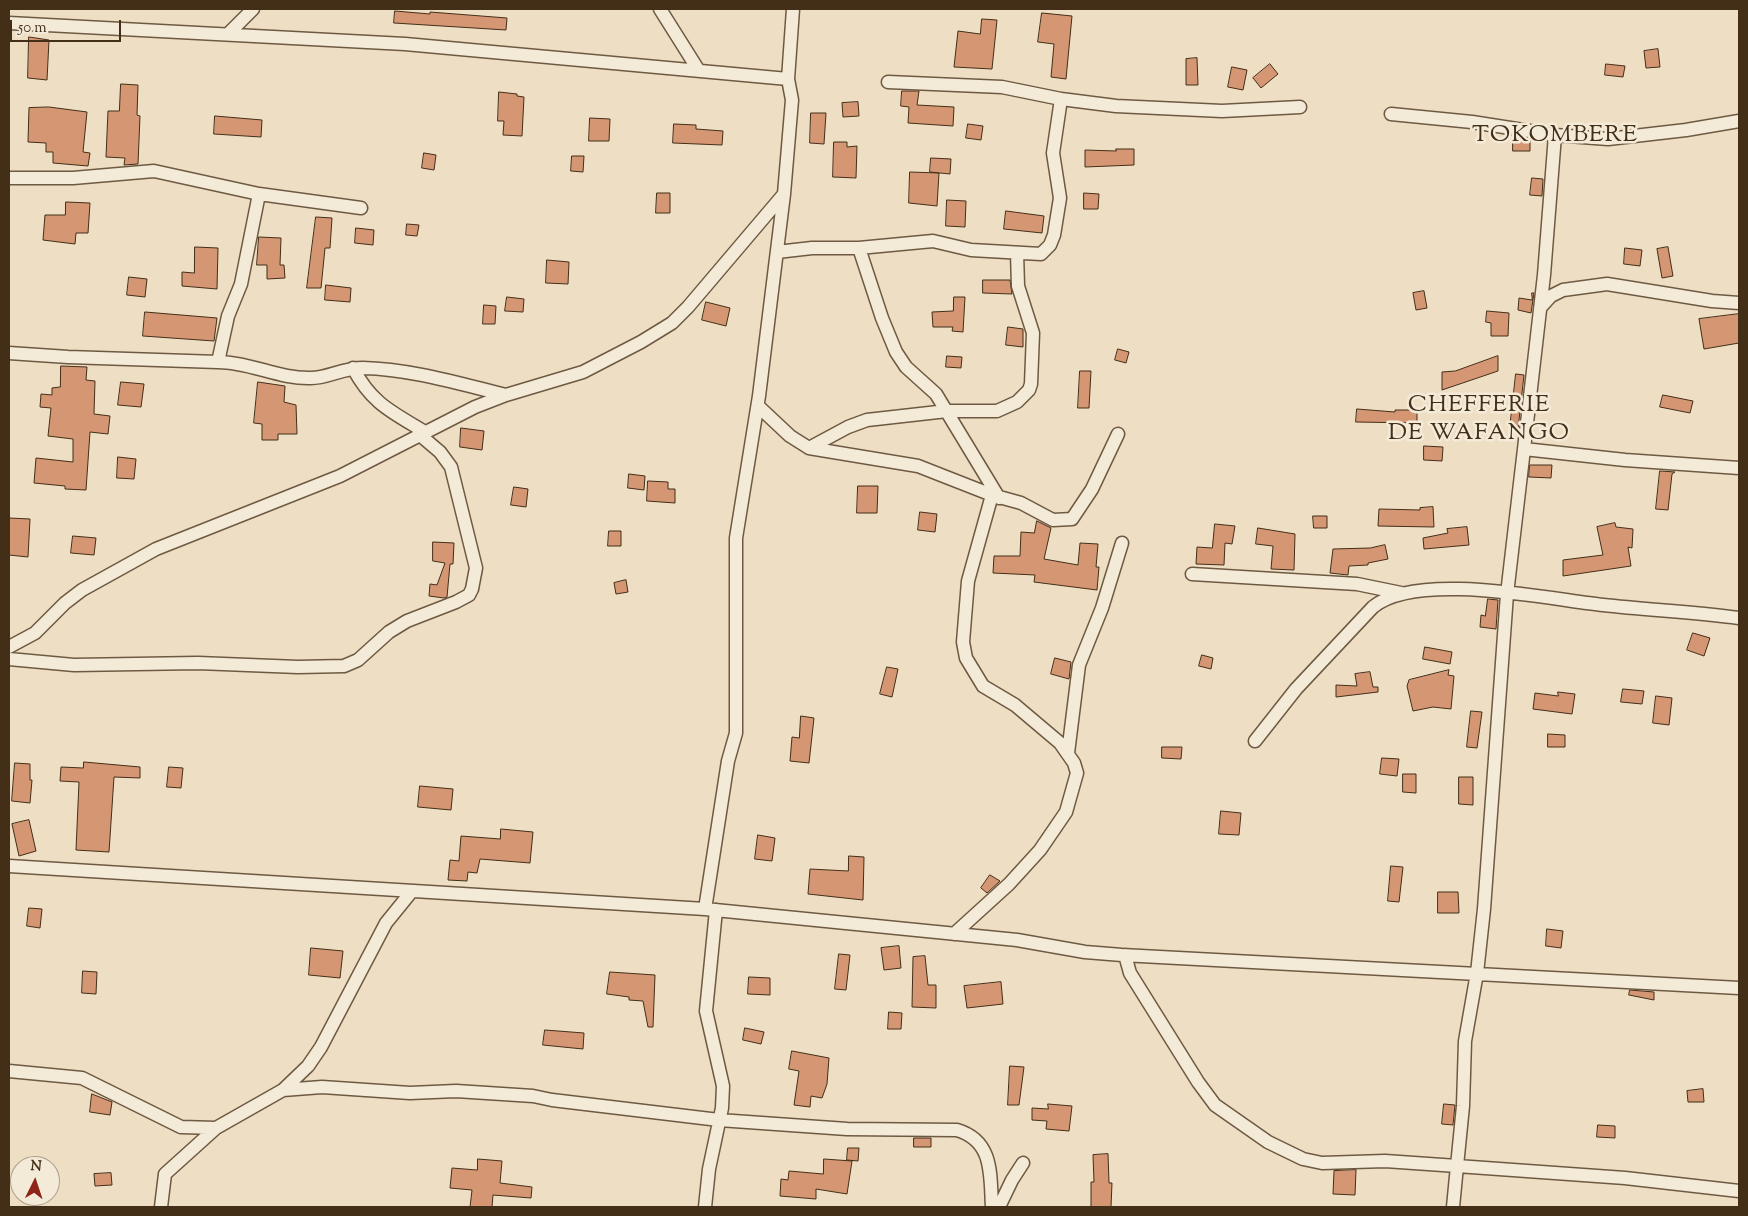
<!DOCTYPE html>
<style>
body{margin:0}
#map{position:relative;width:1748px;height:1216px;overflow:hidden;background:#eedec3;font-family:"Sorts Mill Goudy",serif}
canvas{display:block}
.frame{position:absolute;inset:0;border:10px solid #432e17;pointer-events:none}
.north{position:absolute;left:10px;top:1156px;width:50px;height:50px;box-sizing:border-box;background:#f4ead8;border:1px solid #ad9f8b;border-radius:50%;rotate:4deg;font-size:14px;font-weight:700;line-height:20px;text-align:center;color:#432e17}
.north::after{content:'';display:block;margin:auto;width:18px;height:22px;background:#8f2418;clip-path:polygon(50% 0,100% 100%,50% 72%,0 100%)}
.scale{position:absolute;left:10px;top:20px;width:111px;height:22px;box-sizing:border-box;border:2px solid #432e17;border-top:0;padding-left:6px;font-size:15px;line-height:18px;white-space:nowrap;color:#432e17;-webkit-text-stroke:4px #f4ead8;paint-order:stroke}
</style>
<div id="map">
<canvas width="1748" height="1216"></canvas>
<div class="frame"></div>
<div class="north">N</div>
<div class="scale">50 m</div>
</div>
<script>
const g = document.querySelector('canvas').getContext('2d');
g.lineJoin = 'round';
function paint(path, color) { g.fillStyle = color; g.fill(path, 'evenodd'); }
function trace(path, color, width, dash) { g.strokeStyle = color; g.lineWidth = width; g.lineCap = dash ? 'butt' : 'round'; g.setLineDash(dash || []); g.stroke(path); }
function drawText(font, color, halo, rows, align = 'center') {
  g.font = font + ' "Sorts Mill Goudy",serif'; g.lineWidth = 5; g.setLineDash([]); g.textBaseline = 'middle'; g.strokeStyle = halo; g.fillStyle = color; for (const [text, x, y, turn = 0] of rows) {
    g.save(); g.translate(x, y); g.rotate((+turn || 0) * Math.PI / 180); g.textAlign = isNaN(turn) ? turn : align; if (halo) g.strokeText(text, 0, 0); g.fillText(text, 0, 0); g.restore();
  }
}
const building = new Path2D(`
 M395 11 430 14V12L507 18 506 30 394 23Z
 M1042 13 1072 16 1066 79 1051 77 1054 44 1038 42Z
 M982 19 997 20 992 69 954 67 958 31 980 34Z
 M29 37 49 40 47 80 28 78Z
 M1658 49 1660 67 1646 68 1644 51Z
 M1197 58 1198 85H1186V59Z
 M1270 64 1278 74 1261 88 1253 78Z
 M1606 64 1625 66 1623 77 1605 75Z
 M1232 67 1247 70 1243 90 1228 87Z
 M121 84 138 85 137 115 140 116 138 164 124 165 125 158 106 157 108 111H119Z
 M902 91H919L917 105 954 107 953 126 908 123 909 107 901 106Z
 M499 92 517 94V96L524 97 522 136 503 135 504 121H498Z
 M858 102 859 116 843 117 842 103Z
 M49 107 87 112 83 152 90 153 88 166 53 163V152H46V143L28 142 29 108Z
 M811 113H826L824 144 810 143Z
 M215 116 262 120 261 137 214 134Z
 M590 118 610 119 609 141H589Z
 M674 124 696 125V129L723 131 722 145 673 143Z
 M968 124 983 126 981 140 966 138Z
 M1513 138 1530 139V151H1513Z
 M834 142H847V147L857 146 856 178 833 177Z
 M1116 149H1134V165L1085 167V150L1116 151Z
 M424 153 436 155 434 170 422 168Z
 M572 156H584L583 172 571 171Z
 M931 158 951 159 950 174 930 172Z
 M910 172 939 173 937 206 909 203Z
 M1532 178 1543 179 1542 196 1530 195Z
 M657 193H670V213H656Z
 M1084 193 1099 194 1098 209H1084Z
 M947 200 966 201 965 227 946 226Z
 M66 202 90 203 88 233H76L75 244 43 240 45 215H65Z
 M1006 211 1044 216 1042 233 1004 229Z
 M316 217 332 218 330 248H325L321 288H307Z
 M407 224 419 225 417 236 406 235Z
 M356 228 374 230 373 245 355 243Z
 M259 237 281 238 280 265H284L285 278 267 279V265H257Z
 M195 247 218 248 217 289 182 286V272L194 273Z
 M1668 247 1673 276 1662 278 1657 249Z
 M1625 248 1642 250 1640 266 1624 264Z
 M547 260 569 262 568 284 546 283Z
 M129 277 147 279 145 297 127 295Z
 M983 280H1010L1012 294 983 293Z
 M326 285 351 288 350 302 325 300Z
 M1424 291 1427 308 1416 310 1413 293Z
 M1532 293H1534L1531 313 1518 310 1519 298 1532 300Z
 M507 297 524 299 523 312 505 311Z
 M954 297H965L963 332 952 331 953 327H933L932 312 953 311Z
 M706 302 730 308 726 326 702 320Z
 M484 305 496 306 495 324H483Z
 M1487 311 1509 313 1508 336H1491V323L1486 322Z
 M145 312 217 318 214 341 143 336Z
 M1739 314V343L1704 349 1699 319Z
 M1008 327 1023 329V347L1006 345Z
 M1118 349 1129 352 1126 363 1115 360Z
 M947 356 962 357 961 368 946 367Z
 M1498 356V371L1442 390V372L1455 371Z
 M61 366 87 367 86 380 95 381 94 414 110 416 108 434 90 432 86 490 65 489V486L34 483 36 458 73 462V439L48 436 51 408 40 407 41 394 52 395V388L60 387Z
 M1080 371H1091L1089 408H1078Z
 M1516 374 1524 375 1518 429 1510 428Z
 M121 382 144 384 141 407 118 405Z
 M258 382 285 386 284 402 296 405 297 434H278V440H262V424L254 423Z
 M1663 395 1693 401 1690 413 1660 407Z
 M1357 409 1395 412V410H1417V423L1356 422Z
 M461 428 484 431 482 450 460 447Z
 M1424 446 1443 447 1442 461 1424 460Z
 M118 457 136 459 134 479 117 478Z
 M1530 465H1552L1551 478 1529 477Z
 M1660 471 1675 472 1672 474 1668 510 1656 509Z
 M629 474 645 476 644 490 628 488Z
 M648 481 668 482V489H675V503L647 501Z
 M858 486H878L877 513H857Z
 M514 487 528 489 526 507 511 505Z
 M1433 507 1434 527 1378 526 1379 509 1420 510V508Z
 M920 512 937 514 935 532 918 530Z
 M1313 516H1327V528H1314Z
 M9 518 30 519 28 557 9 555Z
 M1037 521 1051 528 1044 559 1078 565 1080 543 1098 544 1096 567H1099L1097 590 1034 582 1035 575 993 573 994 556H1020L1021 532 1034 533Z
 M1615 523 1616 527 1633 529 1632 548 1628 547 1631 566 1563 576V560L1603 555 1597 527Z
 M1215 524 1235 526 1232 544 1225 543 1224 565 1196 564 1197 547 1212 548Z
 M1467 527 1469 545 1424 549 1423 538 1448 533 1447 529Z
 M1258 528 1295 534 1294 570 1271 569 1273 546 1256 544Z
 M609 531H621V546H608Z
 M73 536 96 538 94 555 71 553Z
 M433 542 454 543 453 564H450L447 597 444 598 429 596 430 584 437 585 445 563 433 561Z
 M1385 545 1388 559 1368 563V565L1349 566 1348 575 1330 573 1333 549 1370 548Z
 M626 580 628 592 616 594 614 583Z
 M1488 599 1498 600 1496 629 1480 627 1481 615 1485 616Z
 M1693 633 1710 638 1704 656 1687 650Z
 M1425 647 1452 652 1450 664 1423 659Z
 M1202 655 1213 658 1211 669 1199 666Z
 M1055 658 1071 662 1069 679 1051 674Z
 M887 667 898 669 892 697 880 694Z
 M1449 670 1448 675 1454 676 1451 709 1433 707 1413 711 1407 686 1409 680Z
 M1370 672 1373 687H1378V692L1336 697V685L1357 686 1355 674Z
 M1623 689 1644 691 1642 704 1621 702Z
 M1558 692 1575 694 1572 714 1533 709 1535 693 1558 696Z
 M1656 696 1672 698 1669 725 1653 723Z
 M1471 711 1482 712 1477 748 1467 747Z
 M801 716 814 718 809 763 790 761 792 737 799 738Z
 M1548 734 1565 735V747H1548Z
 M1162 747H1182L1181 759 1162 758Z
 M1382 758 1399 759 1397 776 1380 774Z
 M84 762 140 767V778L114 777 109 852 76 850 79 782 60 781 61 767 83 768Z
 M15 763 30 764V780H32L30 803 12 801Z
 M169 767 183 768 181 788 167 787Z
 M1403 774H1416V793L1403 792Z
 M1459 777H1473V805L1459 804Z
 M420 786 453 789 451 810 418 807Z
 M1221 811 1241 813 1239 835 1219 834Z
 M29 820 36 851 19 856 12 824Z
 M501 829 533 832 530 863 480 859 477 873 468 872 467 881 448 880 450 860 459 861 461 836 500 839Z
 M758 835 775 838 772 861 755 859Z
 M849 856 864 857 863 900 808 894 810 869 848 871Z
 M1391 866 1403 867 1399 902 1388 901Z
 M990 875 1000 881 987 893 981 888Z
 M1438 892H1458L1459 913H1438Z
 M29 908 42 909 40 928 27 926Z
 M1547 929 1563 931 1561 948 1546 946Z
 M899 946 901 968 884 970 881 948Z
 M311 948 343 951 340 978 309 975Z
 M839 954 850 955 846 990 835 989Z
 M925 956 928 985H936V1008L912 1007 913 957Z
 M83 971 97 972 96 994 82 993Z
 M610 972 655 975 653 1027H648L643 1001 629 1000V997L607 994Z
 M749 977 770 978V995L748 994Z
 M1001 982 1003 1004 967 1008 964 986Z
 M1630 990 1654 992V1000L1629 995Z
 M889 1012 902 1013 901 1029H888Z
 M745 1028 764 1032 761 1044 743 1040Z
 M545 1030 584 1033 583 1049 543 1045Z
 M792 1051 829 1058 827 1084 822 1098 811 1096 810 1107 794 1105 799 1071 789 1069Z
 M1010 1066 1024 1067 1019 1105H1008Z
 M1703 1089 1704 1102H1688L1687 1091Z
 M92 1094 112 1102 110 1115 90 1112Z
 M1048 1104 1072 1106 1069 1131 1046 1129 1047 1121 1032 1120V1108L1048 1109Z
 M1444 1104 1455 1105 1453 1125 1442 1124Z
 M1598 1125 1615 1126V1138L1597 1137Z
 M914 1138H931V1147H914Z
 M848 1148H859L858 1161 847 1160Z
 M1108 1154 1109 1183H1112L1111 1207H1091V1182H1094L1093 1155Z
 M478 1159 502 1161 500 1183 532 1187 531 1198 493 1195 492 1207H470L472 1190 450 1188 452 1168 477 1170Z
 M824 1159 852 1161 847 1194 816 1189V1199L780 1196 781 1179 788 1180 789 1171 823 1174Z
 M1356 1170 1355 1195 1333 1194 1334 1171Z
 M111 1173 112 1185 95 1186 94 1174Z`);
paint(building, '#d59674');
trace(building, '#432e17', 1);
const minor = new Path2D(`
 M660 9 699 71
 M9 23 405 44 788 79
 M228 34 253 9
 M1061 99 1116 106 1222 111 1300 107
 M1391 114 1472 122 1555 135
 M1739 121 1686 130 1608 139 1555 135 1544 275 1524 449 1625 460 1739 468
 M9 178H73L154 171 259 194 361 208
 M859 248 933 241 971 250 1041 254 1050 245 1054 235 1060 198 1053 153 1061 99 1002 87 888 82
 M777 252 812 248H859L882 318 896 352 906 367 936 394 999 498
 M1540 308 1551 296 1563 290 1607 284 1712 301 1739 303
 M9 353 68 357 218 362 228 316 241 284 259 194
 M218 362C250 362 279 379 311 378 328 378 342 368 363 368 411 369 460 384 506 395
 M353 368C372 404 392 412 425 432
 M758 406 790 436 809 448 918 466 992 495 968 581 963 642 966 658 983 686 1015 705 1060 743 1074 763 1077 773 1066 812 1040 850 1009 884 954 934
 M809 448 848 427 867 420 947 411H997L1017 402 1029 390 1031 384 1033 333 1018 286 1017 253
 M1524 449 1507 594 1484 909 1477 973 1465 1041 1463 1106 1457 1166 1625 1178 1739 1191
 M992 495 1021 503 1053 520 1072 519 1092 489 1118 434
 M1192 574 1357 584 1401 593
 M9 647 35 633 65 603 82 590 156 549 340 476 475 407 506 395 583 372 641 342 672 323 688 307 784 194
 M9 659 74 665 198 663 298 667 344 666 358 660 389 632 407 621 456 602 469 595 472 589 476 568 451 467 440 452 420 435
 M1255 741 1296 689 1373 607C1417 571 1548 599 1603 605 1649 610 1694 612 1739 618
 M1068 753 1079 665 1102 608 1122 543
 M9 866 705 909 1017 940 1085 952 1122 955 1739 988
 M705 909 728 761 736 733V538L759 396 784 194 792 100 788 79 793 9
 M1125 955 1130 973 1198 1082 1215 1105 1268 1142 1303 1159 1322 1163 1385 1161 1457 1166 1453 1207
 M9 1071 82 1078 181 1127 216 1128
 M283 1090 308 1066 321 1047 386 923 412 891
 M161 1207 165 1174 216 1128 283 1090 322 1087 410 1093 456 1091 533 1096 552 1100 719 1120 847 1129 957 1130C994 1141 990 1175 992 1207
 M705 1207 709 1169 722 1108 723 1086 706 1011 716 910
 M999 1207 1012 1180 1023 1163`);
trace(minor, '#6e5a42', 15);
trace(minor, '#f4ead8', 12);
g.letterSpacing = '1px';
drawText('24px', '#432e17', '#f4ead8', [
 ["TOKOMBERE",1555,137],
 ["CHEFFERIE",1479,407],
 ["DE WAFANGO",1479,435]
]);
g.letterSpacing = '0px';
</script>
